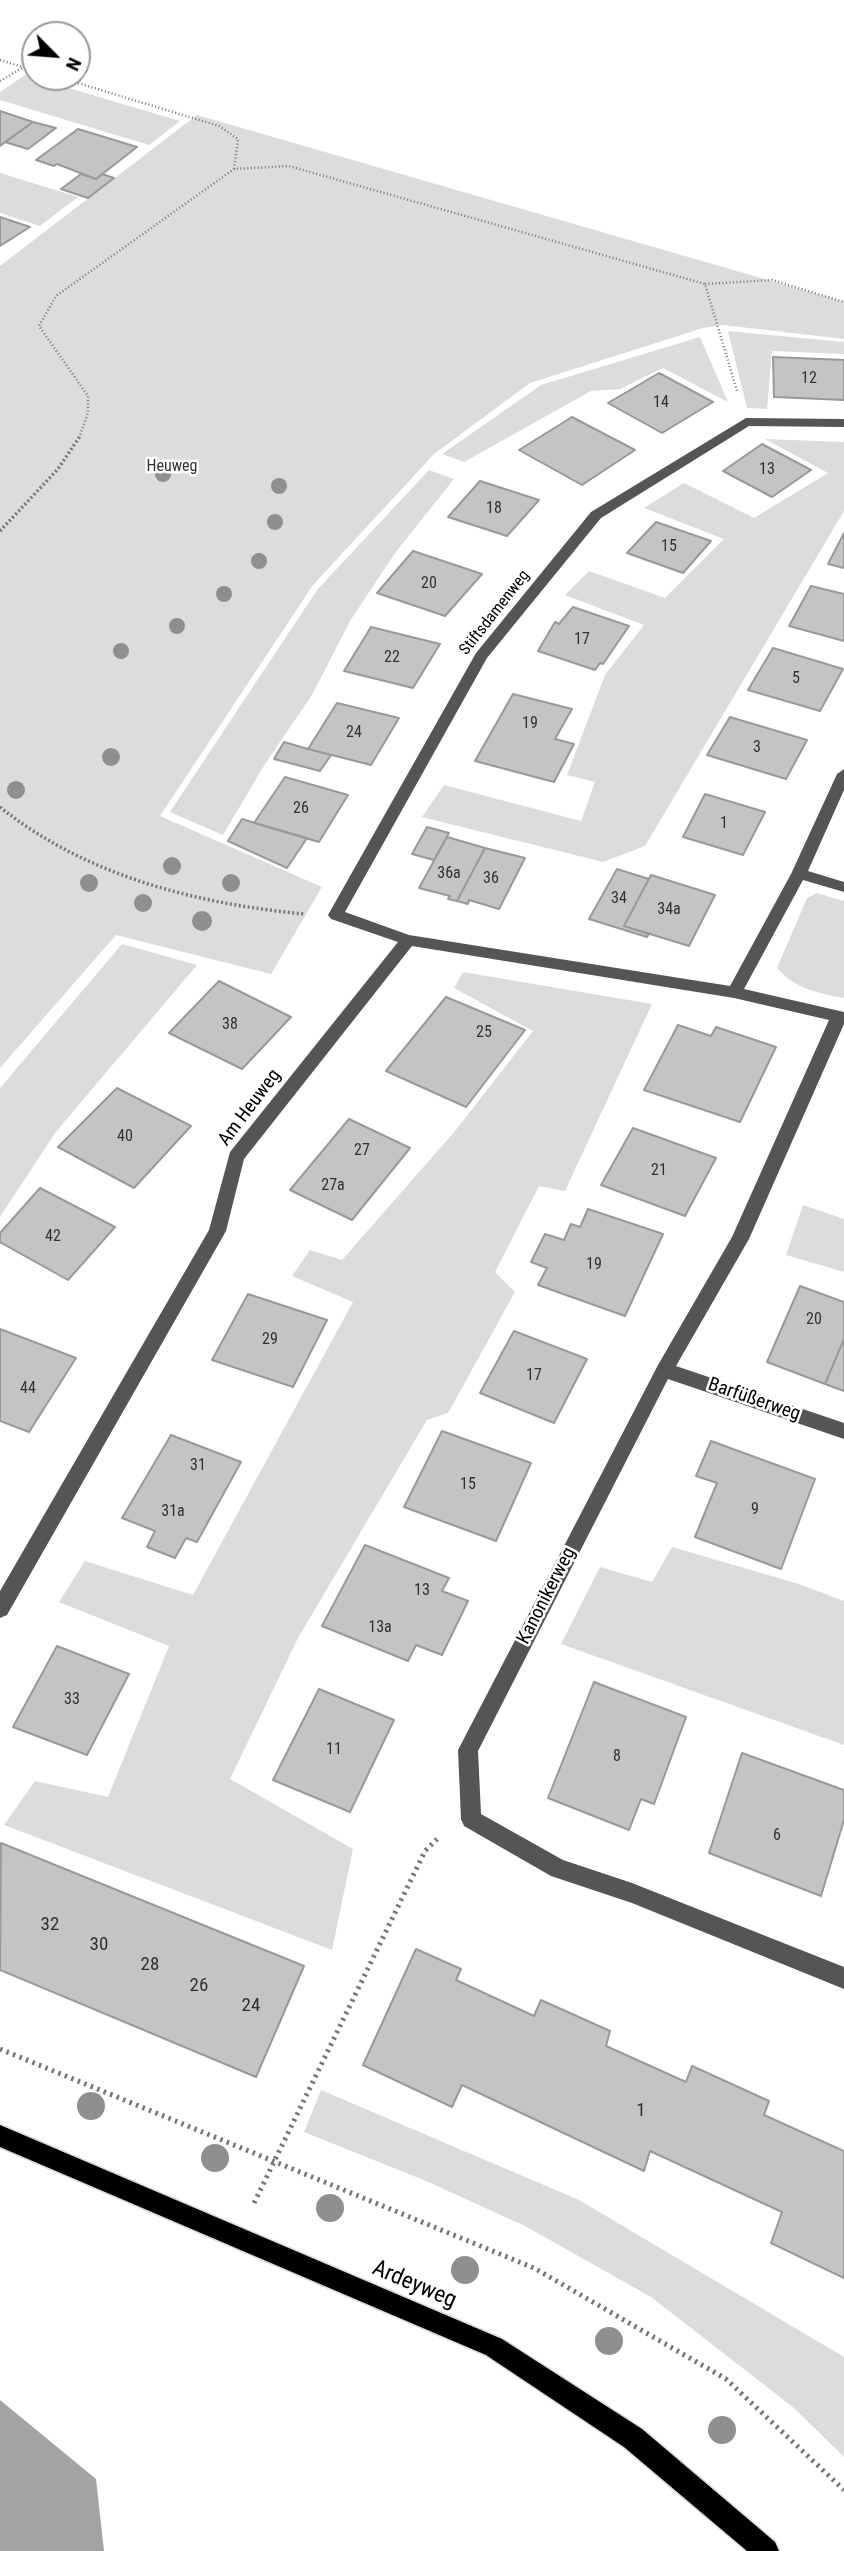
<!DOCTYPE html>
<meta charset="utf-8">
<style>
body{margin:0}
#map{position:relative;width:844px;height:2551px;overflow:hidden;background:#fff;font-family:"Roboto Condensed",sans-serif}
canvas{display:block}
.north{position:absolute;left:21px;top:21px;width:70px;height:70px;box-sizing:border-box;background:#fff;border:2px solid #999;border-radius:50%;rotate:115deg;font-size:19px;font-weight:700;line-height:28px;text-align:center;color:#000}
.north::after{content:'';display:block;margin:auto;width:24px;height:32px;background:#000;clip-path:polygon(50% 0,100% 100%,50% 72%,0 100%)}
</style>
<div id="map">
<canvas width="844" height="2551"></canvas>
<div class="north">N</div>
</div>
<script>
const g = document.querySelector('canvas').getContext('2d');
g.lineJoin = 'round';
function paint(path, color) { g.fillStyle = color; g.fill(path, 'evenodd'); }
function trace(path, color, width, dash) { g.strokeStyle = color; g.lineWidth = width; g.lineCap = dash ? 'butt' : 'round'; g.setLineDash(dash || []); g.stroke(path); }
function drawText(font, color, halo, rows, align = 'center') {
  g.font = font + ' "Roboto Condensed",sans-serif'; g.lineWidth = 5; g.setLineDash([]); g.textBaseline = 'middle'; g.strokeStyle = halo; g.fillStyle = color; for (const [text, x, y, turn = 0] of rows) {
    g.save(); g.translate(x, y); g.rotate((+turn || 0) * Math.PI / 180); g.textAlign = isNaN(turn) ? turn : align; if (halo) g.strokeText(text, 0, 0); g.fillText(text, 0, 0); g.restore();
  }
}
paint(new Path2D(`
 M25 75 180 121 149 145 0 100V92Z
 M197 115 844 302V339L723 325 703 328 530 383 434 454 313 585 160 816 322 887 271 974 116 935 0 1068V266Z
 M0 173 78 197 40 226 0 213Z
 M728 331 844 342V354L772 351 767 409 747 408Z
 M700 337 728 402 663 368 620 389 591 391 464 462 442 454 541 385Z
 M765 439 844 442V511L645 846 603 862 422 817 444 785 581 821 595 782 567 775 605 675 644 625 565 595 589 571 665 598 724 539 644 508 684 483 754 518 828 473Z
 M429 470 454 479 395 553 350 621 312 695 265 764 223 835 170 812 317 590Z
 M817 893 844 901V998C817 993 796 989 777 968L807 898Z
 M122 944 197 965 55 1133 0 1217V1088Z
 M463 972 652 1004 565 1191 539 1186 495 1272 515 1292 448 1413 427 1420 298 1638 230 1779 353 1849 332 1950 4 1825 35 1781 108 1797 169 1646 59 1602 85 1561 193 1595 353 1302 292 1276 310 1250 342 1260 455 1131 533 1031 454 988Z
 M803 1205 844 1219V1272L786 1255Z
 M672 1547 799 1584 844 1601V1745L561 1644 600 1567 652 1582Z
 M321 2090 579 2200 844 2357V2457L794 2408 651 2297 525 2226 426 2181 304 2132Z`), '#dcdcdc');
paint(new Path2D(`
 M0 2400 96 2479 104 2551H0Z`), '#a3a3a3');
const building = new Path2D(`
 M0 111 33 122 0 146Z
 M33 122 56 128 28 149 5 142Z
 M78 129 137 147 96 179 57 164 54 166 36 160Z
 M81 174 96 179 102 174 114 178 88 198 61 189Z
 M0 217 30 227 0 246Z
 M773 357 844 360V400L774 397Z
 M659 373 713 402 662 433 608 403Z
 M572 417 635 450 582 485 519 450Z
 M762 444 811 470 772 497 723 471Z
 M480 481 539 500 507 536 448 517Z
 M656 522 711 541 683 573 627 553Z
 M844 533V568L828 564Z
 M413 551 482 574 445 616 377 593Z
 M811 586 844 594V641L789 626Z
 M573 607 629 626 603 664 600 663 595 670 538 651 555 622 559 624Z
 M371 627 440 644 413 688 344 671Z
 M773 648 843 669 820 711 748 690Z
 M513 694 572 709 555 739 574 744 554 782 475 761Z
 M337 703 399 718 371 765 308 749Z
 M730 717 807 740 786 779 707 755Z
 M284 742 308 749 331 755 320 771 274 759Z
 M285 777 348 795 319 842 254 823Z
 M705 794 765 812 743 855 683 837Z
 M242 819 262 825 307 838 287 868 228 841Z
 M427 827 449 833 434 860 412 854Z
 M447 837 485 848 457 901 448 899 450 896 419 888Z
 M485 848 525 858 499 909 469 900 468 904 457 901Z
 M617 869 649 879 624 926 649 934 647 937 589 919Z
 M651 875 715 895 689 946 624 926Z
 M219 981 291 1017 242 1069 169 1033Z
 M446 997 525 1030 466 1107 386 1071Z
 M678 1025 711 1036 716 1027 776 1047 740 1122 644 1090Z
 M117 1088 191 1126 134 1188 58 1147Z
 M349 1119 410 1148 352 1220 290 1190Z
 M633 1128 716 1158 685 1216 601 1185Z
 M40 1188 115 1227 68 1280 0 1242V1233Z
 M588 1209 663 1234 625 1316 538 1285 547 1268 531 1262 545 1234 564 1240 571 1224 580 1227Z
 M800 1286 844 1302V1339L825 1384 767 1362Z
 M248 1294 327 1320 293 1387 212 1360Z
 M0 1329 76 1358 29 1432 0 1421Z
 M514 1331 587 1359 554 1423 480 1393Z
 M844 1339V1391L825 1384Z
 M442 1431 531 1463 496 1541 404 1507Z
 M171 1435 241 1462 197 1542 186 1538 175 1558 147 1547 155 1531 122 1518Z
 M711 1441 815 1479 781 1569 695 1537 717 1483 696 1476Z
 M365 1545 449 1578 442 1591 468 1601 442 1655 416 1645 408 1661 322 1626Z
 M57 1646 129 1674 87 1755 13 1727Z
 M594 1682 686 1717 654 1804 641 1799 629 1830 548 1798Z
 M319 1689 394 1720 350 1812 273 1780Z
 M742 1753 844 1790V1820L821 1896 709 1853Z
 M1 1843 304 1966 256 2077 0 1970Z
 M416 1949 461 1969 456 1980 534 2016 541 2000 610 2031 606 2046 686 2082 692 2066 769 2101 764 2115 844 2151V2278L771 2243 782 2212 650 2151 644 2171 462 2085 452 2107 363 2065Z`);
paint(building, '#c4c4c4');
trace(building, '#999', 2);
const major = new Path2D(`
 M0 2125 502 2339 642 2429 775 2542 779 2551H747L624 2447 486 2355 0 2147Z`);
trace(major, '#dbdbdb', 3);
trace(new Path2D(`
 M0 60 23 67
 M58 77 219 126 238 139 234 169
 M0 81 24 67 35 71
 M705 284 772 280 844 302
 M79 438 88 413V396L39 326 56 296 234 169 289 166 705 284 737 391`), '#777', 2.5, [1, 2.5]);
trace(new Path2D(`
 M0 531 58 469 80 436
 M0 807C86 876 197 904 305 914`), '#777', 3.5, [2, 2.5]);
trace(new Path2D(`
 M0 2049 534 2268 726 2379 844 2490
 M254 2203 425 1851 437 1839`), '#777', 5, [2.5, 4.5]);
paint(new Path2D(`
 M746 418 844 419V427L749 426 601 518 487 658 345 912 409 935 730 986 791 874 837 774 844 769V790L808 871 844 882V892L803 880 744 989 844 1012V1024L749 1239 676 1366 844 1423V1439L668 1379 478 1751 481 1814 563 1860 632 1883 844 1967V1989L632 1903 551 1876 464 1826 461 1819 458 1750 658 1365 732 1237 829 1020 734 998 412 946 244 1159 226 1231 7 1615 0 1618V1591L209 1230 230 1152 398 942 331 919 328 915 476 653 591 512Z`), '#555');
paint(major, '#000');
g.fillStyle = '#8f8f8f';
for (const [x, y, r] of [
 [163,474,8],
 [279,486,8],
 [275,522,8],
 [259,561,8],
 [224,594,8],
 [177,626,8],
 [121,651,8],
 [111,757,9],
 [16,790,9],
 [172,866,9],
 [89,883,9],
 [231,883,9],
 [143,903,9],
 [202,921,10],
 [91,2106,14],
 [215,2158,14],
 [330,2208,14],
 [465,2270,14],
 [609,2341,14],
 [722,2430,14]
]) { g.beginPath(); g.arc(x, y, r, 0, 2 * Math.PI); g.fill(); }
drawText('16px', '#313131', null, [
 ["12",809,379],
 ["14",661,403],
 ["13",767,470],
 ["18",494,509],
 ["15",669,547],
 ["20",429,584],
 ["17",582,640],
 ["22",392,658],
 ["5",796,679],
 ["19",530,724],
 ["24",354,733],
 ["3",757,748],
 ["26",301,809],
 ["1",724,824],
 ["36a",449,874],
 ["36",491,879],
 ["34",619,899],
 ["34a",669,910],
 ["38",230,1025],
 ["25",484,1033],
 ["40",125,1137],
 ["27",362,1151],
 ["21",659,1171],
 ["27a",333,1186],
 ["42",53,1237],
 ["19",594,1265],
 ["20",814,1320],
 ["29",270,1340],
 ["17",534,1376],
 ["44",28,1389],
 ["31",198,1466],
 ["15",468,1485],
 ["9",755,1510],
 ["31a",173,1512],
 ["13",422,1591],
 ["13a",380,1628],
 ["33",72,1700],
 ["11",334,1750],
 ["8",617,1757],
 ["6",777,1836]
]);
drawText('16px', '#333', '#fff', [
 ["Heuweg",172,467]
]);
drawText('16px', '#000', '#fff', [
 ["Stiftsdamenweg",495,613,-52]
]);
drawText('19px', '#000', '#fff', [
 ["Am Heuweg",250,1108,-53],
 ["Barfüßerweg",754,1400,19],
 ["Kanonikerweg",547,1596,-63]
]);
drawText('19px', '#313131', null, [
 ["32",50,1925],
 ["30",99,1945],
 ["28",150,1965],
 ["26",199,1986],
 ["24",251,2006],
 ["1",641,2111]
]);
drawText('23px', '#000', '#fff', [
 ["Ardeyweg",414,2285,23]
]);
</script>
